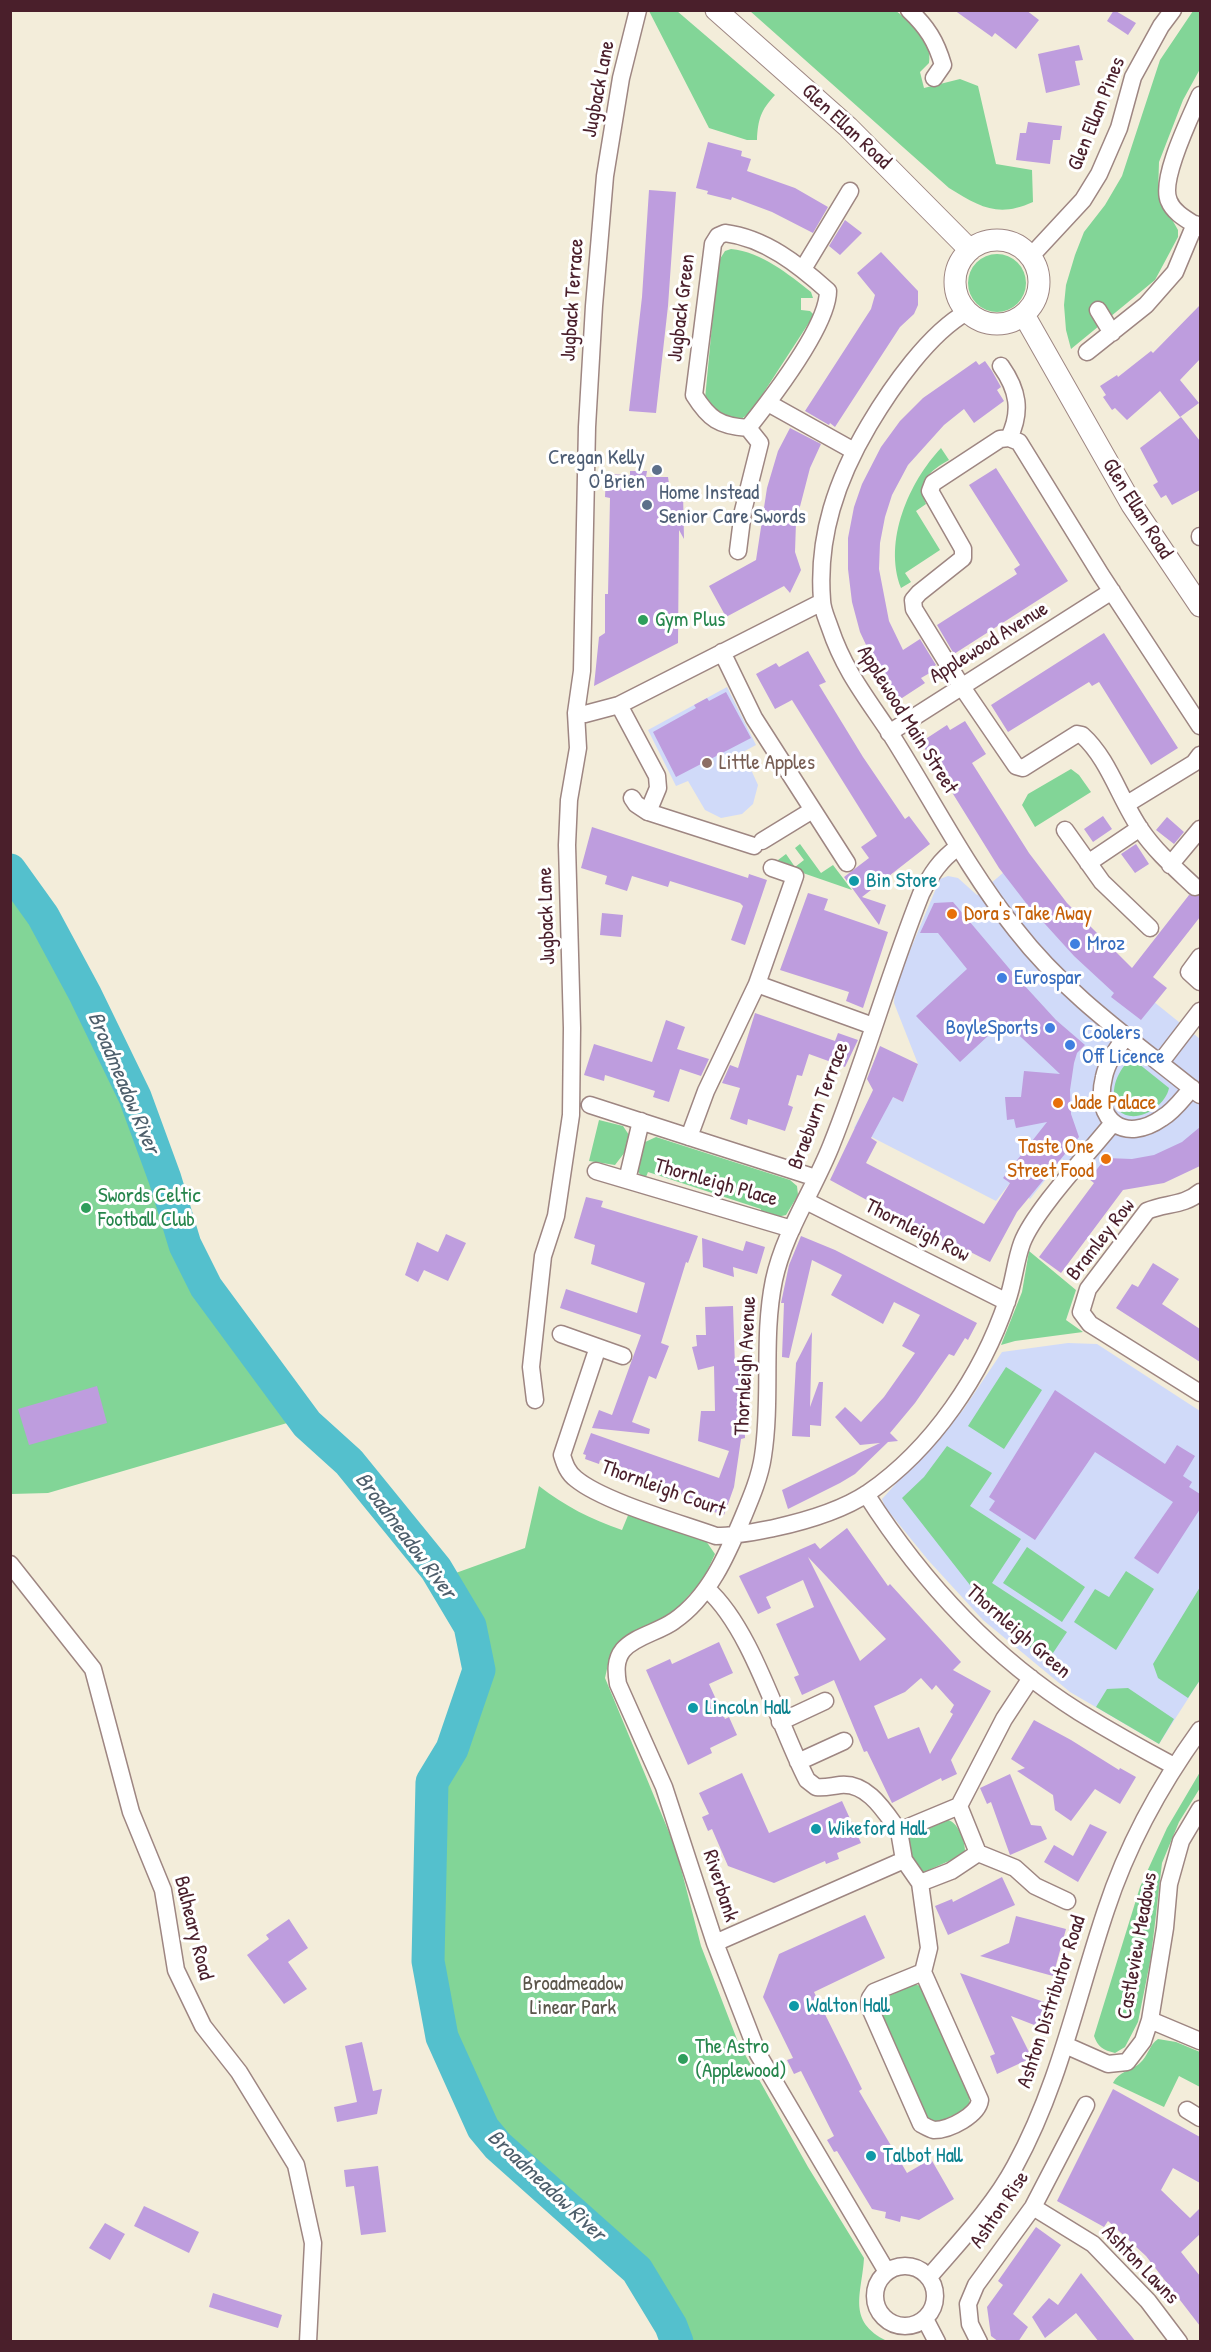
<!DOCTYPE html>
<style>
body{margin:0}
#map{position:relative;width:1211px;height:2352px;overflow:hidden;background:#f3edda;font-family:"Patrick Hand",sans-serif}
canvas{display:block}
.frame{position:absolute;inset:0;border:12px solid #4a1f2b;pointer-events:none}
</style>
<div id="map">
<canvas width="1211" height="2352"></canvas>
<div class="frame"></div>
</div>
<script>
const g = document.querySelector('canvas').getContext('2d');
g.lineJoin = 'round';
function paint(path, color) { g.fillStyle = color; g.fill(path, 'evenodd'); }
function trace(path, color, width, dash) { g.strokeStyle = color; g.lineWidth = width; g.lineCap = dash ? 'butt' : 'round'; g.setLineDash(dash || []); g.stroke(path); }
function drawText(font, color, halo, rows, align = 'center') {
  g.font = font + ' "Patrick Hand",sans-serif'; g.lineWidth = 6; g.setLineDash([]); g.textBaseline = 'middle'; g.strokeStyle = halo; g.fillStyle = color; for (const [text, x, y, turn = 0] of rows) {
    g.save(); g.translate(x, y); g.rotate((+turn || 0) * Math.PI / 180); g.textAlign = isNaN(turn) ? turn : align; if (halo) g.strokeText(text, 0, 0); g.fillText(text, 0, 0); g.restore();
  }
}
paint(new Path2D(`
 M727 687 756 745 743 752 758 785 753 804 742 814 721 818 705 810 688 781 676 786 648 730Z
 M1017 861 1138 989 1200 1039V1142L1131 1172 1113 1197 1062 1159 1030 1199 1010 1183 996 1201 854 1128 875 1088 903 1102 918 1064 894 1003 895 986 940 879 948 876 958 878 977 895Z
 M1068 1343 1097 1344 1200 1411V1680L1159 1744 1070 1692 983 1620 928 1560 885 1507 882 1499 963 1410 1002 1352Z`), '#d0daf9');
paint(new Path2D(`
 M649 11H677L775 95C761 110 758 119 757 140H747L709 128Z
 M750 11H896C912 23 933 42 929 63L920 72 924 88 960 79 978 86 996 164 1032 170 1033 202C998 218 980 207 949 188Z
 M1193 11H1200V69L1183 100 1159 162 1158 195 1178 230V237L1155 280 1071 349 1066 330 1064 305 1066 285 1075 255 1084 232 1105 205 1122 176 1160 60Z
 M731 249C762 252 788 274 811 292L813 298H801V310L810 311 814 315 751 412 737 422 719 417 705 399 718 262 725 251Z
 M968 283a29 29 0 1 1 58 0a29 29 0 1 1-58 0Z
 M941 448 949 460C930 471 917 480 926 504L916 511 940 550 905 573 911 582 901 588C883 541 909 482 941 448Z
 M1071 769 1079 775 1091 792 1035 827 1022 805 1028 794Z
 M800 844 821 873 833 865 852 890 774 863 786 854 795 867 804 860 795 848Z
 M10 880 40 920 78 1004 139 1143 185 1273 214 1319 294 1421 48 1493 11 1494Z
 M1129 1060H1134L1169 1088C1165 1108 1134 1126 1118 1110 1109 1092 1116 1074 1129 1060Z
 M599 1120 623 1126 629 1135 625 1152 615 1165 589 1161Z
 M656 1137 790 1180 797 1186 798 1195 786 1215 777 1217 760 1213 761 1209 648 1172 646 1177 641 1176 637 1170 643 1143Z
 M1029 1251 1076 1290 1066 1320 1083 1332 1015 1341 1001 1345 1022 1292Z
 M1006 1367 1042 1390 1004 1449 968 1426Z
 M947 1446 992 1473 970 1506 1021 1539 992 1583 1067 1632 1047 1662 991 1612 902 1498 924 1477Z
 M539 1486C565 1506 590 1519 622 1530L629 1513 706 1541 715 1554 703 1580 669 1617 620 1641 610 1655 605 1678 676 1849 701 1946 738 2042 808 2167 864 2258C862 2294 846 2321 887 2341H677L671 2326 637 2270 498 2146 483 2128 442 2037 428 1961 432 1782 452 1749 479 1670 460 1588 453 1574 525 1548Z
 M1027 1547 1085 1587 1062 1622 1003 1583Z
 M1126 1571 1154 1589 1116 1650 1074 1622 1095 1589 1109 1597Z
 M1200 1587V1680L1188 1698 1158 1678 1153 1664Z
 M1128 1688 1174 1719 1159 1744 1096 1707 1107 1689Z
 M1200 1772V1788L1179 1822 1162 1863 1151 1957 1138 2022 1125 2047 1115 2053C1103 2050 1098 2047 1094 2036L1140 1887 1167 1828Z
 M948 1820C959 1823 966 1843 965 1854L924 1872C913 1867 904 1848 909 1837Z
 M913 1984 921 1986 969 2096 970 2104 964 2110 935 2124 926 2120 877 2004 879 2001Z
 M1158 2039 1176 2042 1200 2052V2087L1179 2076 1164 2107 1113 2083C1119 2071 1131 2071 1140 2063 1148 2056 1149 2045 1158 2039Z`), '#82d597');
trace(new Path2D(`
 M10 870 43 916 85 994 135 1097 165 1179 185 1245 206 1287 307 1424 349 1462 436 1569 470 1626 479 1670 452 1749 432 1782 428 1961 442 2037 483 2128 498 2146 637 2270 671 2326 677 2342`), '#54c0cd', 33);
paint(new Path2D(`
 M954 10H1026L1039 20 1016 49 995 33 992 37Z
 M1114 10 1136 23 1128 35 1107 21Z
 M1079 45 1083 60 1075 61 1080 85 1046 93 1038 54Z
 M1028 122 1062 126 1060 140H1053L1050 164 1016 160 1020 133H1026Z
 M708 142 742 151 741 156 751 159 747 171 795 188 828 207 813 233 772 212 732 197 731 200 707 194 708 191 696 188Z
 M649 190 676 192 668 306 656 413 629 411 642 297Z
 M845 220 862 233 840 255 829 246Z
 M881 252 918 291V305L914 314 900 327 835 427 830 423 829 425 805 411 871 309 875 295 857 273Z
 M1200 305V359L1180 380 1199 403 1180 417 1160 391 1127 420 1115 408 1112 410 1103 397 1106 395 1100 386 1117 375 1118 377 1151 351 1153 353Z
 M976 361 979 365 985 361 992 371 1001 387 997 390 1004 401 974 423 964 409 944 425 908 465 892 495 885 517 880 543 879 569 889 621 903 650 920 639 936 665 933 667 935 670 921 678 925 683 899 700 896 695 893 696 872 663 874 662 860 632 852 602 848 569V538L854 507 862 484 881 447 900 421 923 398Z
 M1181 417 1200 441V490L1172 505 1166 495 1161 498 1153 485 1158 482 1140 448Z
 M790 428 821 444 810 468 796 522 795 552 801 570 790 593 784 586 726 617 709 586 756 560 767 488 778 451Z
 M996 468 1068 581 954 654 937 625 1017 574 1014 569 1020 565 969 485Z
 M630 471H647L646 477H668L670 490 683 492 684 539 679 530 678 643 594 686 599 637 605 633V594H608L610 498 605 497 606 474 630 475Z
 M1104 633 1178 748 1151 765 1099 682 1092 686 1089 682 1008 732 991 705Z
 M808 651 826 682 819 685 863 757 905 819 909 816 930 844 862 897 886 905 879 925 844 877 869 858 861 847 877 836 792 700 775 709 756 674 776 663 779 667Z
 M726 692 751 738 676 777 653 732 696 708 694 705 707 698 709 701Z
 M965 721 986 754 972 763 1029 853 1067 903 1132 968 1189 895 1200 896V917L1153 977 1167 988 1141 1020 1111 997 1114 993 1074 956 1026 903 999 868 922 744 925 742 924 740 947 725 950 730Z
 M1103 816 1112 829 1093 842 1084 829Z
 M1167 817 1184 832 1174 844 1156 830Z
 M592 827 748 878 749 874 767 880 745 945 731 940 743 906 740 903 670 881 668 887 632 876 627 891 605 884 607 876 581 868Z
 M1136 844 1149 864 1135 873 1121 854Z
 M808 893 828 899 824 910 888 932 863 1008 846 1001 849 992 780 970Z
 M953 902 1013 973 1056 1020 1085 1045 1077 1053 1074 1063 1070 1090 1071 1114 1079 1137 1017 1212 990 1262 947 1240 946 1243 830 1180 873 1090 867 1079 880 1046 918 1064 903 1102 893 1097 871 1138 877 1142 866 1163 984 1224 1010 1183 1003 1178 1047 1122 1016 1128 1014 1119 1007 1120 1005 1097H1021L1024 1071 1060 1074 1004 1021 960 1062 916 1016 967 969 938 933H920L934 903Z
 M602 913 623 915 621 937 600 935Z
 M755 1013 835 1041 838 1033 858 1040 845 1067 809 1054 802 1076 797 1075 788 1105 793 1107 785 1131 748 1119 747 1125 730 1119 740 1088 722 1083 730 1065 738 1068Z
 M666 1020 685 1027 677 1049 709 1059 701 1076 680 1069 669 1102 653 1097 655 1091 605 1075 604 1081 584 1075 594 1044 652 1062Z
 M1200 1127V1166L1164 1183 1123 1190 1061 1273 1039 1257 1094 1183 1089 1179 1106 1158 1132 1159 1154 1155 1182 1142Z
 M586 1197 603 1201 601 1207 698 1236 688 1263 686 1262 661 1343 669 1346 656 1379 649 1376 632 1422 650 1429 649 1434 592 1428 599 1410 612 1415 641 1335 560 1308 566 1289 637 1313 645 1283 591 1264 595 1245 574 1238Z
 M446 1234 466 1243 448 1281 424 1270 418 1282 405 1275 417 1242 438 1252Z
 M801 1236 835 1250 977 1323 968 1340 965 1338 954 1356 949 1354 915 1403 890 1433 898 1441 888 1442 855 1474 840 1483 788 1509 782 1490 880 1443 860 1445 835 1417 845 1407 861 1422 884 1397 915 1353 902 1346 920 1315 894 1302 883 1324 831 1295 842 1275 812 1260 789 1358 782 1357 784 1303H781L789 1265Z
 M702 1238 743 1251 746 1241 765 1247 757 1274 733 1267 734 1277 703 1267Z
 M1153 1263 1179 1279 1162 1304 1200 1329V1362L1116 1308 1132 1284 1138 1287Z
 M733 1306 735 1366H743L745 1438 741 1439 734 1487 724 1515 707 1510 709 1505 626 1473 627 1469 600 1460 599 1464 585 1459 586 1455 583 1454 591 1433 719 1478 729 1451 698 1441 701 1411H715L714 1366 698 1370 692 1347 697 1346 696 1335H706L705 1307Z
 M812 1332 810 1407 819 1382H823L821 1426 810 1425V1437L792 1436 796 1363Z
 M97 1386 107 1423 29 1445 18 1409Z
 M1055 1390 1165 1464 1177 1445 1195 1456 1183 1476 1192 1482 1189 1487 1200 1494V1509L1158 1574 1134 1558 1173 1502 1095 1452 1035 1540 989 1510 995 1501 989 1497Z
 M847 1528 888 1586 890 1584 961 1662 953 1670 991 1691 951 1760 957 1774 942 1781 941 1778 892 1803 867 1751 864 1752 834 1680 802 1695 794 1677 799 1675 776 1624 814 1607 803 1580 766 1597 771 1608 758 1614 739 1576 815 1543 820 1549ZM808 1557 886 1639 860 1661ZM921 1678 932 1690 936 1685 954 1705 950 1712 953 1714 930 1754 919 1727 888 1739 874 1706 905 1692Z
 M719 1642 733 1673 709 1684 725 1719 729 1717 737 1735 710 1748 712 1753 688 1765 646 1670 670 1659 672 1664Z
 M1034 1720 1071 1740 1119 1770 1120 1768 1136 1777 1120 1804 1095 1789 1071 1821 1055 1810 1053 1795 1017 1771 1025 1768 1011 1759Z
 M742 1773 769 1833 842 1801 861 1843 837 1853 839 1859 826 1864 825 1861 774 1883 728 1866 712 1829 708 1831 702 1817 709 1814 699 1793Z
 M1010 1774 1031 1825 1041 1826 1047 1839 1010 1855 991 1802 987 1804 980 1788Z
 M1090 1824 1107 1832 1078 1882 1044 1862 1054 1845 1073 1856Z
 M1002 1877 1015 1905 948 1935 935 1906 952 1899 953 1902Z
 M865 1915 885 1958 814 1992 862 2089 859 2091 907 2173 931 2159 954 2199 919 2220 901 2216 900 2222 885 2218 886 2212 872 2209 837 2151 834 2152 827 2140 834 2136 801 2071 794 2074 787 2060 793 2058 763 1997 779 1954Z
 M1016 1916 1066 1929 1053 1976 980 1956 1009 1943Z
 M289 1919 308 1948 288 1962 307 1989 284 2004 247 1955 269 1939 266 1935Z
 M960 1973 1050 2004 1042 2028 1011 2016 1029 2052 1025 2054 1027 2060 997 2074 990 2056 995 2054Z
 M362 2042 373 2091 382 2089 377 2114 337 2122 334 2107 357 2102 345 2046Z
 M1113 2089 1200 2137V2183L1173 2168 1161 2190 1190 2218 1200 2208V2234L1181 2252 1200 2276V2326L1146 2256 1108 2221 1104 2227 1057 2201Z
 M378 2166 386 2232 361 2235 354 2186 346 2187 344 2170Z
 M144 2206 199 2232 189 2253 134 2226Z
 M105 2223 125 2234 110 2260 89 2248Z
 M1036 2227 1061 2245 1013 2314 1028 2327 1018 2342H999L991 2336 987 2307 1003 2285 998 2281Z
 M1081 2273 1102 2299 1136 2342H1099L1076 2313 1045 2338 1032 2317 1049 2298 1058 2305Z
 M213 2293 282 2315 278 2328 209 2307Z`), '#be9dde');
const minor = new Path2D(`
 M909 10C927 27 936 41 943 65L934 78
 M1200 95C1191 116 1159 180 1169 201 1174 214 1190 221 1200 228
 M725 233C765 238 799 265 828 291 828 326 771 399 748 428 719 426 709 419 694 395L713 244 718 236Z
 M1031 256 1083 200 1099 174 1119 128 1133 77 1161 26 1173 10
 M803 269 850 191
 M1098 310 1112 333
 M967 312C929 333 891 388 869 425 837 479 817 536 822 600 822 609 827 619 830 628 844 670 866 697 890 733 932 799 967 869 1016 930 1067 996 1136 1043 1200 1095
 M1087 352 1146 305 1175 272 1195 224
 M1001 366C1018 390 1022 411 1009 438
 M768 403 854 451
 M1200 537V536
 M738 551 743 511 760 443 748 428
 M722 652 754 718 847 863
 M619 705 657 776 658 788 648 812
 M576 713 585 714 619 705 822 602
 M889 733 1112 591
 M632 798 636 804 648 812 754 846
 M1127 804 1194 763 1200 755
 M1065 830 1102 882 1150 928
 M762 841 811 811
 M1088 863 1140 828
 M1170 865 1200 829
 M772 868 795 876 757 984 873 1026
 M1195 887C1176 869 1156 852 1141 830 1120 800 1109 759 1082 735L1077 734 1023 768 1016 766 962 687 914 609 913 600 919 593 963 558V549L930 491 933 483 1000 439 1009 438 1019 442 1101 575 1200 726
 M1200 957 1189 972 1200 982
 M1126 1036C1117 1049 1107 1062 1104 1077 1093 1121 1125 1144 1162 1118 1174 1111 1183 1098 1192 1088
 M1160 1063 1200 1011
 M590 1105 816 1178
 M689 1137 706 1091 757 984
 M596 1171 792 1229
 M627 1180 641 1121
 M1200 1192C1184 1206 1165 1203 1147 1211L1088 1289 1081 1312 1090 1324 1200 1393
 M806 1201 1007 1302
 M561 1334 623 1356
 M598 1347 562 1455C565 1465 568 1473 576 1479 604 1502 680 1523 716 1536 736 1536 754 1532 774 1528 806 1521 841 1511 868 1493 933 1448 982 1375 1007 1301 1014 1282 1015 1262 1022 1243 1034 1211 1089 1153 1112 1124
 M535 1400 531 1367 543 1256 556 1216 571 1115 572 1028 567 845 569 800 578 748 576 713 582 671 587 427 594 306 605 176 621 78 638 10
 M866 1494C921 1580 992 1657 1079 1712 1110 1731 1142 1749 1174 1766
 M10 1564 93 1669 131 1812 163 1890 176 1970 203 2026 239 2072 296 2165 313 2243 308 2342
 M707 1589C752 1629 778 1724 807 1780L816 1787C825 1788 831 1786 840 1785 868 1782 885 1812 899 1831
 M780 1722 825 1701
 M798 1762 844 1741
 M959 1806 978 1853 951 1871 920 1883 904 1860 899 1831Z
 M959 1806 1004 1719 1031 1678
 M978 1853 1015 1868 1035 1886 1067 1901
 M920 1883 929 1948 923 1972 980 2100C978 2115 950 2130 934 2130 930 2129 925 2126 921 2124L869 2006 870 1998 874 1992 923 1972
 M715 1943 904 1860
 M1150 2020 1200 2041
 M1065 2045 1108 2064 1127 2062 1143 2041 1150 2020 1165 1928 1169 1884 1181 1841 1200 1809
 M1187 2110 1200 2118
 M1033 2207 1093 2244 1148 2301 1179 2342
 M875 2296a30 30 0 1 1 60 0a30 30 0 1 1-60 0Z
 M887 2272 758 2054 715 1943 664 1787 618 1684C616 1672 615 1660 623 1650 635 1636 659 1632 674 1621 709 1597 727 1555 743 1517 751 1498 760 1477 763 1456 772 1398 762 1338 774 1280 784 1233 813 1191 831 1146 864 1064 888 977 921 894 931 874 940 860 958 847
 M929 2277C959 2242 993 2207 1015 2166 1059 2086 1077 1996 1106 1910 1127 1846 1161 1784 1200 1730
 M925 2319 937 2342
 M979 2342 970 2324 968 2304 976 2285 1033 2207 1086 2105`);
const tertiary = new Path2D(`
 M716 10 848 127 970 250
 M955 282a42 42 0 1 1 84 0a42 42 0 1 1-84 0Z
 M1024 315 1132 505 1200 606`);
trace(minor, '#9e8682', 19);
trace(tertiary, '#9e8682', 23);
trace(minor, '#fff', 16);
trace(tertiary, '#fff', 21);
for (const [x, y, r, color] of [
 [657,470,6,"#5c6f8a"],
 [647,505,6,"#5c6f8a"],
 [643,620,6,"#2e9e5b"],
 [707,763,6,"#8d6e63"],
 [854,881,6,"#0f9aa8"],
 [952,914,6,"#e8710a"],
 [1075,944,6,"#3f7fe0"],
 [1002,978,6,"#3f7fe0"],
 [1050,1028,6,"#3f7fe0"],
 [1070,1045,6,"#3f7fe0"],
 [1058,1103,6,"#e8710a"],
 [1106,1159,6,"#e8710a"],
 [86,1208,6,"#2e9e5b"],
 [693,1708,6,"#0f9aa8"],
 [816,1829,6,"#0f9aa8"],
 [794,2006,6,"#0f9aa8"],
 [683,2059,6,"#2e9e5b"],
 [871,2156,6,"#0f9aa8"]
]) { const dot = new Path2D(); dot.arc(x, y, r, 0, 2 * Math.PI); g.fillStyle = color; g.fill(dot); trace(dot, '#fff', 2); }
drawText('21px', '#4a1f2b', '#fff', [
 ["Jugback Lane",599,89,-79],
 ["Glen Ellan Pines",1097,114,-68],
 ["Glen Ellan Road",846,127,43],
 ["Jugback Terrace",573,300,-86],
 ["Jugback Green",682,308,-83],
 ["Glen Ellan Road",1137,509,58],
 ["Applewood Avenue",989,643,-32],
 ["Applewood Main Street",907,720,58],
 ["Jugback Lane",547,916,-92],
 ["Braeburn Terrace",819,1106,-69],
 ["Thornleigh Place",716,1183,16],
 ["Thornleigh Row",917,1231,27],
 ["Bramley Row",1101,1240,-52],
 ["Thornleigh Avenue",746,1366,-87],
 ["Thornleigh Court",663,1489,20],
 ["Thornleigh Green",1018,1632,41],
 ["Riverbank",720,1886,72],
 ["Balheary Road",193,1928,76],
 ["Castleview Meadows",1138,1946,-80],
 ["Ashton Distributor Road",1052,2002,-72],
 ["Ashton Rise",1000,2210,-56],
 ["Ashton Lawns",1140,2265,46]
]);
drawText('21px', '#4e5e75', '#fff', [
 ["Cregan Kelly",645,458],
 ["O'Brien",645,482],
 ["Home Instead",659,493,"left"],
 ["Senior Care Swords",659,517,"left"]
], 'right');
drawText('21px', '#27864d', '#fff', [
 ["Gym Plus",655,620],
 ["Swords Celtic",98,1196],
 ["Football Club",98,1220],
 ["The Astro",695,2047],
 ["(Applewood)",695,2071]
], 'left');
drawText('21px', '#785e54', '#fff', [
 ["Little Apples",719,763]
], 'left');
drawText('21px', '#0d838f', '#fff', [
 ["Bin Store",866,881],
 ["Lincoln Hall",705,1708],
 ["Wikeford Hall",828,1829],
 ["Walton Hall",806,2006],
 ["Talbot Hall",883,2156]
], 'left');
drawText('21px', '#c56008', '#fff', [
 ["Dora's Take Away",964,914],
 ["Jade Palace",1070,1103],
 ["Taste One",1094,1147,"right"],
 ["Street Food",1094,1171,"right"]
], 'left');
drawText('21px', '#366cbe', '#fff', [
 ["Mroz",1087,944],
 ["Eurospar",1014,978],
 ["BoyleSports",1038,1028,"right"],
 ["Coolers",1082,1033],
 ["Off Licence",1082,1057]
], 'left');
drawText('21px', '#5b564b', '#fff', [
 ["Broadmeadow",573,1984],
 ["Linear Park",573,2008]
]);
drawText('italic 22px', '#4e5f6c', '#fff', [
 ["Broadmeadow River",123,1083,67],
 ["Broadmeadow River",405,1536,53],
 ["Broadmeadow River",546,2186,43]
]);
</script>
